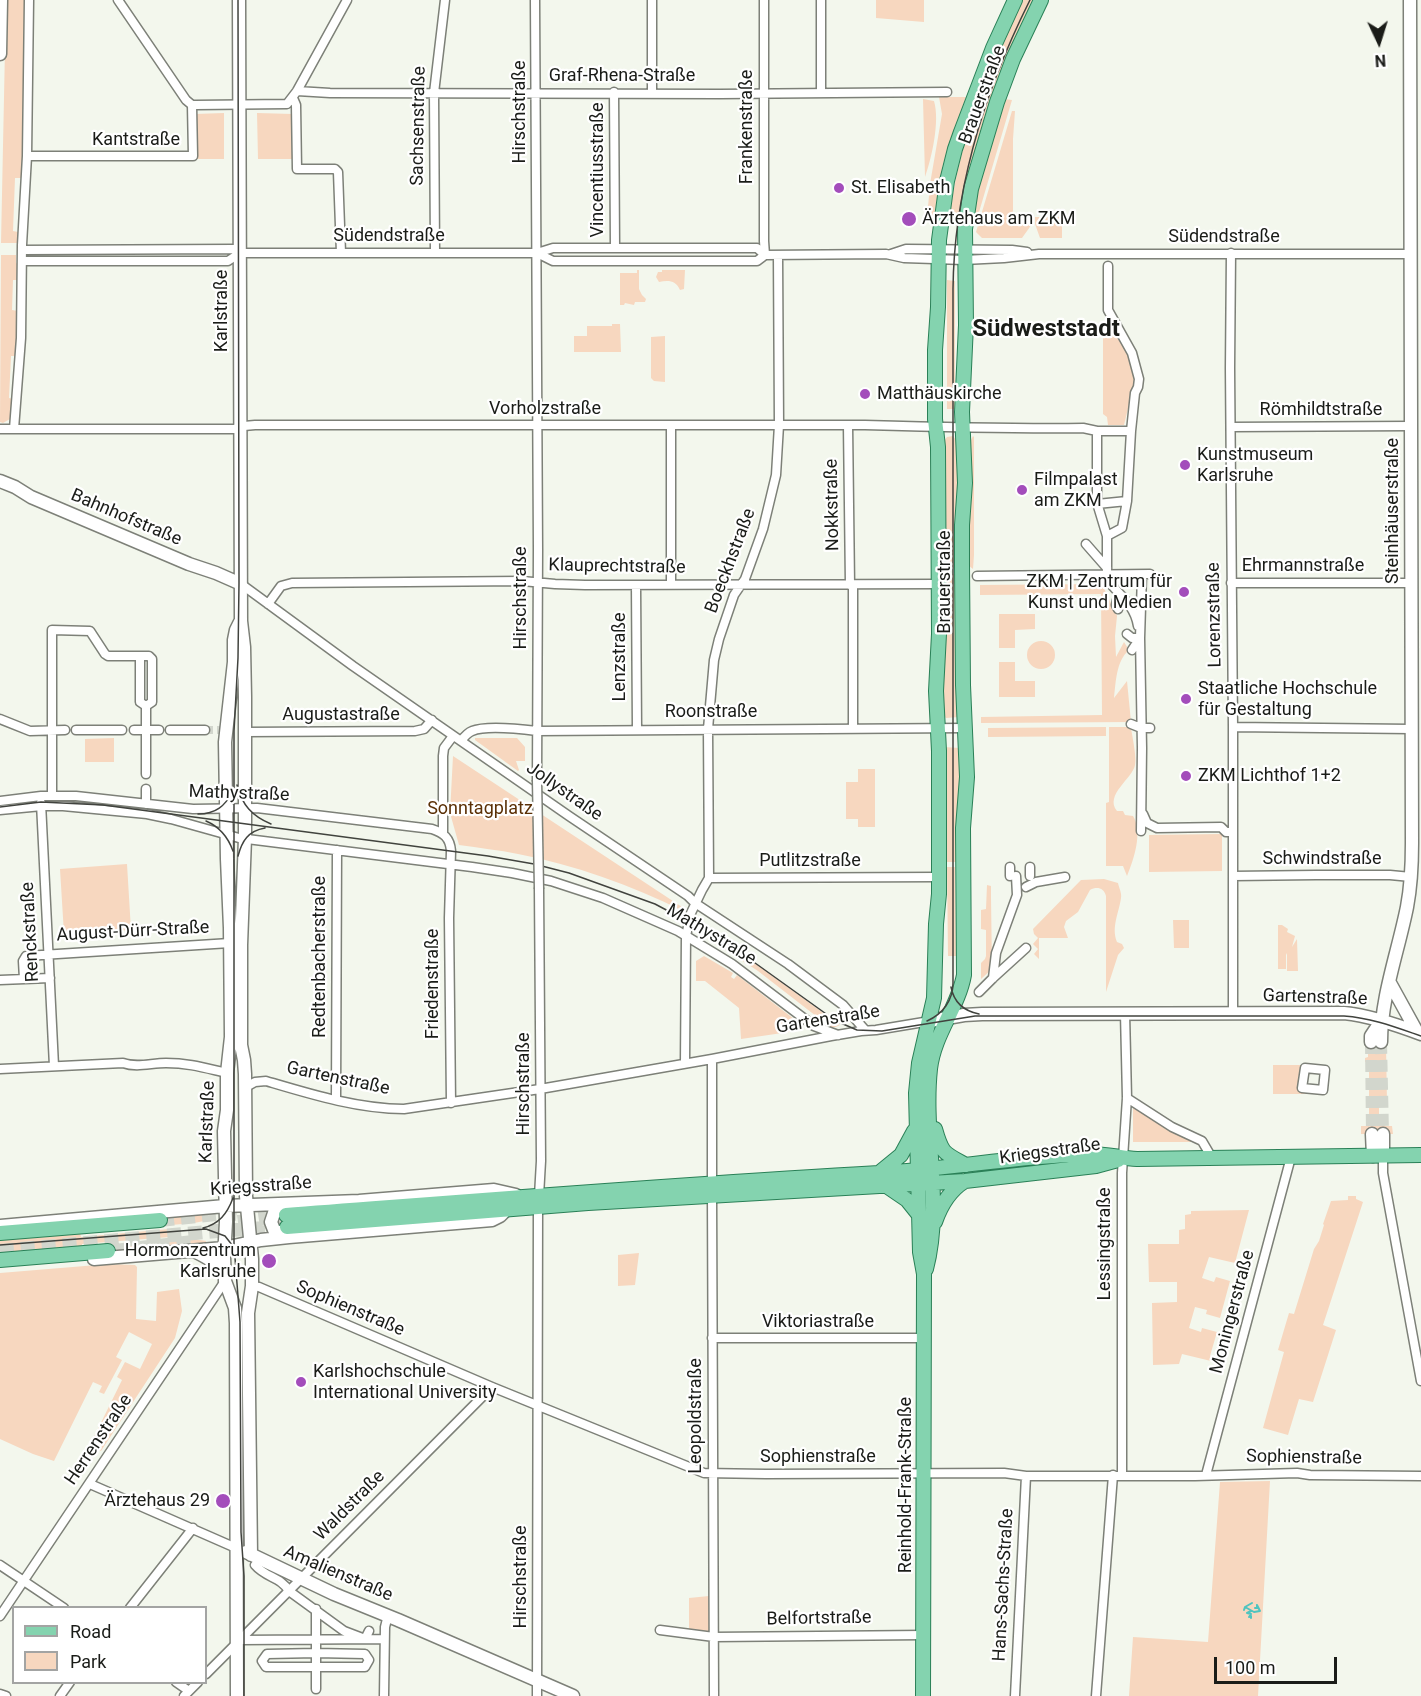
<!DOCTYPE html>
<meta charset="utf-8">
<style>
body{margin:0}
#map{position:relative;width:1421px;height:1696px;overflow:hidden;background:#f3f7ed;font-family:Roboto,sans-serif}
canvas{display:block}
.legend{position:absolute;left:12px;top:1606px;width:195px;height:78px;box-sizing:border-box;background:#fff;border:2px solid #a3a4a3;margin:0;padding:8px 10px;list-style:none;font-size:18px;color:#1a1c18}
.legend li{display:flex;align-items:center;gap:12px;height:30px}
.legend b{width:30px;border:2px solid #a3a4a3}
.north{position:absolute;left:1349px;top:12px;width:60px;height:60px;-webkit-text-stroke:4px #fff;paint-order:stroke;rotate:176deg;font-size:16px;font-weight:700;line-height:24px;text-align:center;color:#1a1c18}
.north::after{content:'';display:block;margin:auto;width:21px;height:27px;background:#1a1c18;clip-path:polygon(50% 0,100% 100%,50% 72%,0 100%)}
.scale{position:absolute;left:1214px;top:1657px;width:123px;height:27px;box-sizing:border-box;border:3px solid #1a1c18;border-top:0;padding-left:8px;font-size:18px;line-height:21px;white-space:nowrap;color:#1a1c18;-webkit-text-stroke:4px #fff;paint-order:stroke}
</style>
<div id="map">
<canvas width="1421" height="1696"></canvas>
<ul class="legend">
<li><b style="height:8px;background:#84d3af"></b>Road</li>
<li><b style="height:16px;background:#f7d7bf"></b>Park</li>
</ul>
<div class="north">N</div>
<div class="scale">100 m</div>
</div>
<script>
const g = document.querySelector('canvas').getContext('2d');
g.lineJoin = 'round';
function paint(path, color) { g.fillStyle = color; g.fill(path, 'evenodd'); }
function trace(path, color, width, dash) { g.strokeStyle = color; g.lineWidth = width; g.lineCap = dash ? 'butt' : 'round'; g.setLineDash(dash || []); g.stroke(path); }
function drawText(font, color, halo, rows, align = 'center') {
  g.font = font + ' Roboto,sans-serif'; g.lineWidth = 4.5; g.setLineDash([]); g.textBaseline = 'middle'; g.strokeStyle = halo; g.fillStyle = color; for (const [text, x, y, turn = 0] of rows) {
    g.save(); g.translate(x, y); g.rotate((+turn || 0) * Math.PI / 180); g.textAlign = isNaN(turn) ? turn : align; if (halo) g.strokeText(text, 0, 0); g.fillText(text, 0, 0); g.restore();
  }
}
paint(new Path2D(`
 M6 0H25L26 106 23 178H15L13 231 18 232 17 243H1Z
 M876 0H924V22L876 18Z
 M1020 0H1036L962 225 948 223C954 184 962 147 974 111 987 73 1004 37 1020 0Z
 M939 97H966L943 164 934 219H927L930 184 942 114Z
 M923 99 934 101C940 121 932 157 925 177Z
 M1004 99 1012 100 977 219 974 226H971L972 213H975V210L973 209 975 195Z
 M1012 111H1015L1013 139V217H1030L1032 224 1022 238H982L976 232Z
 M224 113V159H196L195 114Z
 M257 113 293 114V159H258Z
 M1035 217H1062V238H1040L1035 224Z
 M1 255H16V263L19 264V280H13L12 310 18 311 16 356H11L9 398 14 399 10 419 3 423 0 422Z
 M637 270H639V289L642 295 646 299 645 302H635L634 305 625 303 624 305H620V273H637Z
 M662 270H685L684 289 680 290C676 280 668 280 659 282L656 277 658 272H662Z
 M947 280 955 281V409H947Z
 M612 324H620L621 352H574V336H587V326H612Z
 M1103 334 1111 336 1114 334C1131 340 1133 370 1137 386L1134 384 1124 425H1108L1107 417 1103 414Z
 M665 336V382L654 381 651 378V337Z
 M953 436 959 444 960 568 943 569 944 441 947 437Z
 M973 436 974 437V555L973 569 968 565 967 560 971 484V440Z
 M943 574H960L959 717 946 718 943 715Z
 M1102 584 1117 616 1115 636 1116 657 1124 642 1129 650C1116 661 1116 682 1114 698L1127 681 1131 722 981 723V717L1102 715 1101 594 980 595V585Z
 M999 614H1035V629L1015 630V648H999Z
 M1027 655a14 14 0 1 1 28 0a14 14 0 1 1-28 0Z
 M999 662H1015V681H1035V697H999Z
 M1106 727V736L988 737V728Z
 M1109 727H1131C1132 736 1137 757 1135 765 1133 778 1104 795 1117 811H1123L1125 815 1133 816C1143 832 1134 859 1127 876L1123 866H1106V803L1109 802Z
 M114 738V762H85V739Z
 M475 738H517L525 747V761H516L519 770 518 771 475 740Z
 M943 747 960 748V862H943Z
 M453 756 682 907 683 911C631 885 575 865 518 854 499 850 479 848 459 845L450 813Z
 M858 769H875V827H858V819H846V782H858Z
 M1222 834V871L1149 872V835Z
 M127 864 131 930 64 934 60 869Z
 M947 867H955L956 956H948Z
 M1104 879 1118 883C1119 888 1122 893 1121 898 1119 913 1111 927 1117 942L1122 944 1124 948 1118 955 1106 992V896C1104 888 1097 886 1090 890L1078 912 1066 921 1064 927 1068 938H1039V959L1034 954 1038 949 1033 944 1038 938 1034 934 1033 929 1081 880Z
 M987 885 991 886V897L992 969 981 979V963L985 959 986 956V930L981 929V910L986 909Z
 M1173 920H1189V948H1174Z
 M1278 925H1282L1288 929 1287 932 1295 936 1292 947 1297 939 1298 971H1287V953L1286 955V969H1278Z
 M705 932 721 941 757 965 840 1025C833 1029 828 1028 821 1026L825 1023 758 971 703 935Z
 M704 956 733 973 731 977 734 979 737 975 803 1026V1030L741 1039 739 1008 705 981H696V961Z
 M1368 1042 1386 1045 1387 1103 1385 1105 1379 1106V1122H1385V1126H1392L1393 1134H1361V1126H1369V1062H1365V1058L1368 1057Z
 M1273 1065H1322V1069L1305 1068 1302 1088 1322 1094H1273Z
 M1133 1108 1176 1133 1197 1142H1133Z
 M1348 1196H1356V1199L1363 1202 1323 1325 1336 1330 1313 1402 1299 1399 1288 1435 1263 1428 1284 1352 1278 1350 1289 1313 1294 1314 1314 1249 1319 1241 1324 1225 1323 1224 1331 1201 1348 1200Z
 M1249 1210 1235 1263 1209 1257 1202 1278 1214 1282 1216 1277 1230 1281 1220 1318 1206 1314 1207 1310 1195 1307 1189 1328 1201 1332 1202 1328 1217 1332 1210 1356 1212 1357 1211 1361 1182 1354 1179 1364 1153 1365 1152 1303 1177 1302V1282H1149L1148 1244H1179V1230L1185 1229V1215L1191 1214V1211Z
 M204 1213V1221L194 1223 80 1233 81 1237 169 1229 170 1237 82 1244V1248L194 1239 206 1241V1243L137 1249 120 1254 0 1257V1235L160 1216Z
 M639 1253 635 1285 618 1286V1255Z
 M109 1264 135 1265 137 1267 136 1319 156 1321 157 1292 179 1289 182 1311 175 1338 101 1451 90 1445 122 1380 117 1377 125 1362 140 1369 152 1344 129 1332 116 1357 122 1360 104 1394 99 1392 102 1386 93 1382 54 1461 33 1454 0 1439V1273Z
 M1270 1481 1258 1696H1129L1133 1637 1208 1642 1220 1482Z
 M709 1596V1633L689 1631V1598Z`), '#f7d7bf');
trace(new Path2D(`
 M1245 1607 1252 1603
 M1244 1610 1245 1607 1254 1612 1260 1611 1257 1605V1608H1255
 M1251 1611 1247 1613 1251 1614 1249 1617 1251 1616V1618`), '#4fc4bf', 2);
trace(new Path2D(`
 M205 730H220`), '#d2d6cd', 8, [8, 4]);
trace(new Path2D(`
 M1371 1042 1372 1134
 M1381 1042 1383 1134`), '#d2d6cd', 12, [12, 6]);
trace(new Path2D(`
 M160 1220 226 1213 251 1215
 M238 1222 284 1215
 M0 1251 228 1230 285 1227
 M114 1251 193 1242`), '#d2d6cd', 14, [14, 7]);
const street = new Path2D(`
 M118 0 186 100 192 105H196L287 104 297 91 347 0
 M535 0 538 549 537 780
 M652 0V93
 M764 0V241L765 255
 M821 0V92
 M297 91 330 93 720 94 947 92
 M614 92 615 248
 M293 98 296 105 297 169H335L338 172 341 253
 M27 156H193L192 105
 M22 250 234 249 240 253H537L553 248H757L765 255
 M435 253 434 93 445 0
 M537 253 553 261H757L765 255 886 254 904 258 964 260 1004 258 1039 254H1410
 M1231 253 1230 368 1233 727V1013
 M891 254 906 249 1012 250 1027 252
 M22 261H228L240 253
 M671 425V585
 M848 425 850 585
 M1231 427 1411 426
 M0 429H234L244 426 255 425H865C938 427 1011 429 1083 428L1097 431H1131
 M14 429 21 338 22 245 27 156 29 0
 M1097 431V503L1107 536
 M1097 504 1127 501
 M1086 544 1107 568
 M977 576 1150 574
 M1101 580H1107C1120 595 1135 606 1138 626
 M1107 580V536L1122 528 1127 501 1131 431 1135 393 1138 387 1139 379 1132 353 1108 310V266
 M1231 583H1411
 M241 584 353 666 569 816 688 896 695 903 788 964 843 1005 865 1030
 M636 585 637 729
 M853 585V729
 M268 604 281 586 292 583 522 581 555 584 585 585 939 584
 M1118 609 1116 605 1117 600 1122 596
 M1127 634 1132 638H1140L1132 650
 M140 657V702L146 706
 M0 719 30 731 65 730
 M1131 724 1141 728H1150
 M1233 727 1411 729
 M76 730H122
 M134 730H159
 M170 730H205
 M245 732 415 731 424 729 432 720
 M461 741C464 737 467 733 472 731 486 725 521 729 537 731L966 728
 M146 789V804
 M52 796V630L90 631 105 654 108 656H149L152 659V702L146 706V774
 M0 801 41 796H76L193 809 257 808 432 829C444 833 450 838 451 851L449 918 451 1103
 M41 803 54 1066
 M0 810 42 806H63L147 814 171 819 239 838 472 867 512 873 551 881 603 898 678 931 732 964 814 1026 838 1035
 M1143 814 1147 823 1157 828 1221 827 1226 832H1233
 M1141 831 1142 748 1140 638 1142 575
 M443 834V756L444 748 453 736
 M1010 867V876
 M1030 876V867
 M1233 876 1316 875H1390L1411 877
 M709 878 708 729 714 660 719 639 734 595 745 579 763 529 776 475 779 425 778 255
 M1026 887 1036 882 1065 877
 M993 978 996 953 1017 895 1016 876
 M24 979 23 961 26 956 230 943
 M0 980 50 978
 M979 992 993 978 1026 948
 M712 1059V1184
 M685 1063 686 936 691 913 702 890 709 878 939 877
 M1305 1068 1325 1070 1323 1090 1302 1088Z
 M0 1069 123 1063C137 1068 151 1063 166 1063 189 1063 205 1068 227 1073
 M246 1087 255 1082 266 1081C310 1094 358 1109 404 1109L540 1089 712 1059 831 1036 861 1031 876 1030 930 1021
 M1127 1098 1172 1127 1202 1141 1212 1158
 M336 1100 337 850
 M1383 1156V1173L1421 1381
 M712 1195 714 1696
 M539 1196 541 1161 539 889
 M252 1286 259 1287 492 1387 704 1473 766 1474 1004 1473 1026 1476H1195L1297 1473 1310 1475 1421 1476
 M712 1338H924
 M1122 1475V1173L1127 1098 1125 1013
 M1206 1475 1291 1157
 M90 1484 236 1548
 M0 1565 64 1608
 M255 1565C266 1578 281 1577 289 1591L344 1631 365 1639 369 1631
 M130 1608 193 1528
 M316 1609V1689
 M0 1616 225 1281
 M660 1630 714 1637 924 1635
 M241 1640 384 1639
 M316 1653 365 1654 369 1660 365 1667H266L262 1661 267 1654Z
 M206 1674 492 1387
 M176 1682 189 1691
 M0 1694 6 1696
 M60 1696 70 1682
 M184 1696 198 1682
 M384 1696 385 1627 388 1615
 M537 1696 538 1207
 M1015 1696 1026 1476
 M1096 1696 1113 1475`);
const secondary = new Path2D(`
 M239 0 241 621 244 647 245 697V838L241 945V1045L244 1060 245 1074 246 1196 252 1259V1286L248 1313 251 1555
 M0 54 1 0
 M0 481 15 487 31 497 189 564 216 573 241 584
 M1390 983 1417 1032
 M930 1021 964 1015 982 1014 1344 1013C1371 1016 1395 1024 1421 1034
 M1371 1042V1036L1381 1021
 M1381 1042C1381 997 1398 952 1407 907 1411 886 1412 864 1412 843L1410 0
 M1372 1134 1373 1156
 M1383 1134V1156
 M0 1226 225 1206 359 1201 494 1190 516 1195
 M287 1236 274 1230 271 1222 274 1213 287 1204
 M194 1251C206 1257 217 1262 224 1275
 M94 1259 224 1248 261 1240 289 1237 492 1220 500 1216 506 1210
 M246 1552 334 1594 398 1620 573 1696
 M237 1696 236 1323 235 1308 225 1281 224 1257 226 1222 224 1131 227 1110V1073L231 1037 230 928 227 859 225 742 234 662V640L236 630 240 622`);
const primary = new Path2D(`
 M935 1129C942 1154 944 1153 966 1165
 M879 1173 901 1155 914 1131
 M885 1185 907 1200 919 1215
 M286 1215C484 1200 681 1184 879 1173 949 1169 1018 1156 1087 1154 1104 1153 1120 1158 1137 1159L1421 1155
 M935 1222C941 1205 950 1190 965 1181
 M287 1227 588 1203 965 1181 1096 1166 1118 1160
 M0 1233 160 1220
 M0 1260 108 1251
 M926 1269C943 1204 923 1135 930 1069 934 1034 958 1008 964 975L963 828 967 777 963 685 962 565V525L965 483 962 412 966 325 965 229 971 189 997 102 1013 59 1041 0
 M923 1696 924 1274 920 1252 916 1093 919 1063 934 998 936 924 939 894V751L936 691 939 634 938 447 935 419V350L938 307 939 240 947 181 955 149 961 132 993 48 1015 0`);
trace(street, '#7d8078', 11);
trace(secondary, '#7d8078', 15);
trace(primary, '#2a8057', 16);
trace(street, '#fff', 8);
trace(secondary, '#fff', 12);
trace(primary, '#84d3af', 14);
trace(new Path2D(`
 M238 0 239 583 238 658 234 731V1245L240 1322 241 1532 244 1576V1696
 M237 785C242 805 252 816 271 824
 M0 807 41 802 103 805 488 856 534 864 569 873 655 904 723 940 836 1021 857 1030 882 1031 975 1016H1344C1372 1018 1395 1027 1421 1036
 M198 814C216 814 225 806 233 791
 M206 821C220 827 228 837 233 851
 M238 856C242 841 248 831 265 828
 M951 987C954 1003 964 1011 979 1014
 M927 1021C943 1014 953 1000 953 983V289C954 188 985 90 1030 0
 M203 1228C219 1224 227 1214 233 1198
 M0 1245 206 1229 225 1236 236 1250`), '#41433e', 1.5);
const streetBridge = new Path2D(`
 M537 780 539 889`);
trace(streetBridge, '#7d8078', 11, []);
trace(streetBridge, '#fff', 8);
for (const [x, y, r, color] of [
 [839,188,6,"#a34dbb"],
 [909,219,8,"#a34dbb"],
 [865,394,6,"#a34dbb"],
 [1185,465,6,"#a34dbb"],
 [1022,490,6,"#a34dbb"],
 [1184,592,6,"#a34dbb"],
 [1186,699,6,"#a34dbb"],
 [1186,776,6,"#a34dbb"],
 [269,1261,8,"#a34dbb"],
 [301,1382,6,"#a34dbb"],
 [223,1501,8,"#a34dbb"]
]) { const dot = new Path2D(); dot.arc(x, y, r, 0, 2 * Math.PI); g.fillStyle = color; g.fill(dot); trace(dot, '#fff', 2); }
drawText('18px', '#1a1c18', '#fff', [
 ["Graf-Rhena-Straße",622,76],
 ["Brauerstraße",983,95,-70],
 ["Hirschstraße",520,112,-90],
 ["Sachsenstraße",419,126,-89],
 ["Frankenstraße",747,127,-90],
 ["Kantstraße",136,140],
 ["Vincentiusstraße",598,170,-90],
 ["Südendstraße",389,236],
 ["Südendstraße",1224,237],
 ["Karlstraße",222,311,-90],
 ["Vorholzstraße",545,409],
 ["Römhildtstraße",1321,410],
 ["Nokkstraße",833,505,-91],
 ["Steinhäuserstraße",1393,511,-90],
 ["Bahnhofstraße",126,518,23],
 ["Boeckhstraße",731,561,-69],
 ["Ehrmannstraße",1303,566],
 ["Klauprechtstraße",617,567,1],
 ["Brauerstraße",945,582,-90],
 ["Hirschstraße",521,598,-90],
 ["Lorenzstraße",1215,615,-91],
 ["Lenzstraße",620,657,-90],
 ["Roonstraße",711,712],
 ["Augustastraße",341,715],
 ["Jollystraße",564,792,35],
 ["Mathystraße",239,794,2],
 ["Schwindstraße",1322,859],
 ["Putlitzstraße",810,861],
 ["Renckstraße",31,932,-93],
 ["August-Dürr-Straße",133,932,-3],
 ["Mathystraße",711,935,31],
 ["Redtenbacherstraße",320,957,-90],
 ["Friedenstraße",433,984,-90],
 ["Gartenstraße",1315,998,2],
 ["Gartenstraße",828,1020,-9],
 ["Gartenstraße",338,1079,12],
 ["Hirschstraße",524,1084,-90],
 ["Karlstraße",208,1122,-88],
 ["Kriegsstraße",1050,1152,-8],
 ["Kriegsstraße",261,1187,-4],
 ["Lessingstraße",1105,1244,-90],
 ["Sophienstraße",350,1309,23],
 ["Moningerstraße",1233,1312,-75],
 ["Viktoriastraße",818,1322],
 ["Leopoldstraße",696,1416,-90],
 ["Herrenstraße",99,1440,-56],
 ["Sophienstraße",818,1457],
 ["Sophienstraße",1304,1458,1],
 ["Reinhold-Frank-Straße",906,1485,-90],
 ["Waldstraße",350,1506,-45],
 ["Amalienstraße",338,1574,23],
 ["Hirschstraße",521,1577,-90],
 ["Hans-Sachs-Straße",1004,1585,-87],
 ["Belfortstraße",819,1619,-1]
]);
drawText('18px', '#1a1c18', '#fff', [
 ["St. Elisabeth",851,188],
 ["Ärztehaus am ZKM",922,219],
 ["Matthäuskirche",877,394],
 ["Kunstmuseum",1197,455],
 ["Karlsruhe",1197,476],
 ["Filmpalast",1034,480],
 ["am ZKM",1034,501],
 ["ZKM | Zentrum für",1172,582,"right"],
 ["Kunst und Medien",1172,603,"right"],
 ["Staatliche Hochschule",1198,689],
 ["für Gestaltung",1198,710],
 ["ZKM Lichthof 1+2",1198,776],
 ["Hormonzentrum",256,1251,"right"],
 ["Karlsruhe",256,1272,"right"],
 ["Karlshochschule",313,1372],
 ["International University",313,1393],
 ["Ärztehaus 29",210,1501,"right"]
], 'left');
drawText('18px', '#5b3006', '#fff', [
 ["Sonntagplatz",480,809]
]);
drawText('bold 24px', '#1a1c18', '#fff', [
 ["Südweststadt",1046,330]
]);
</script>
